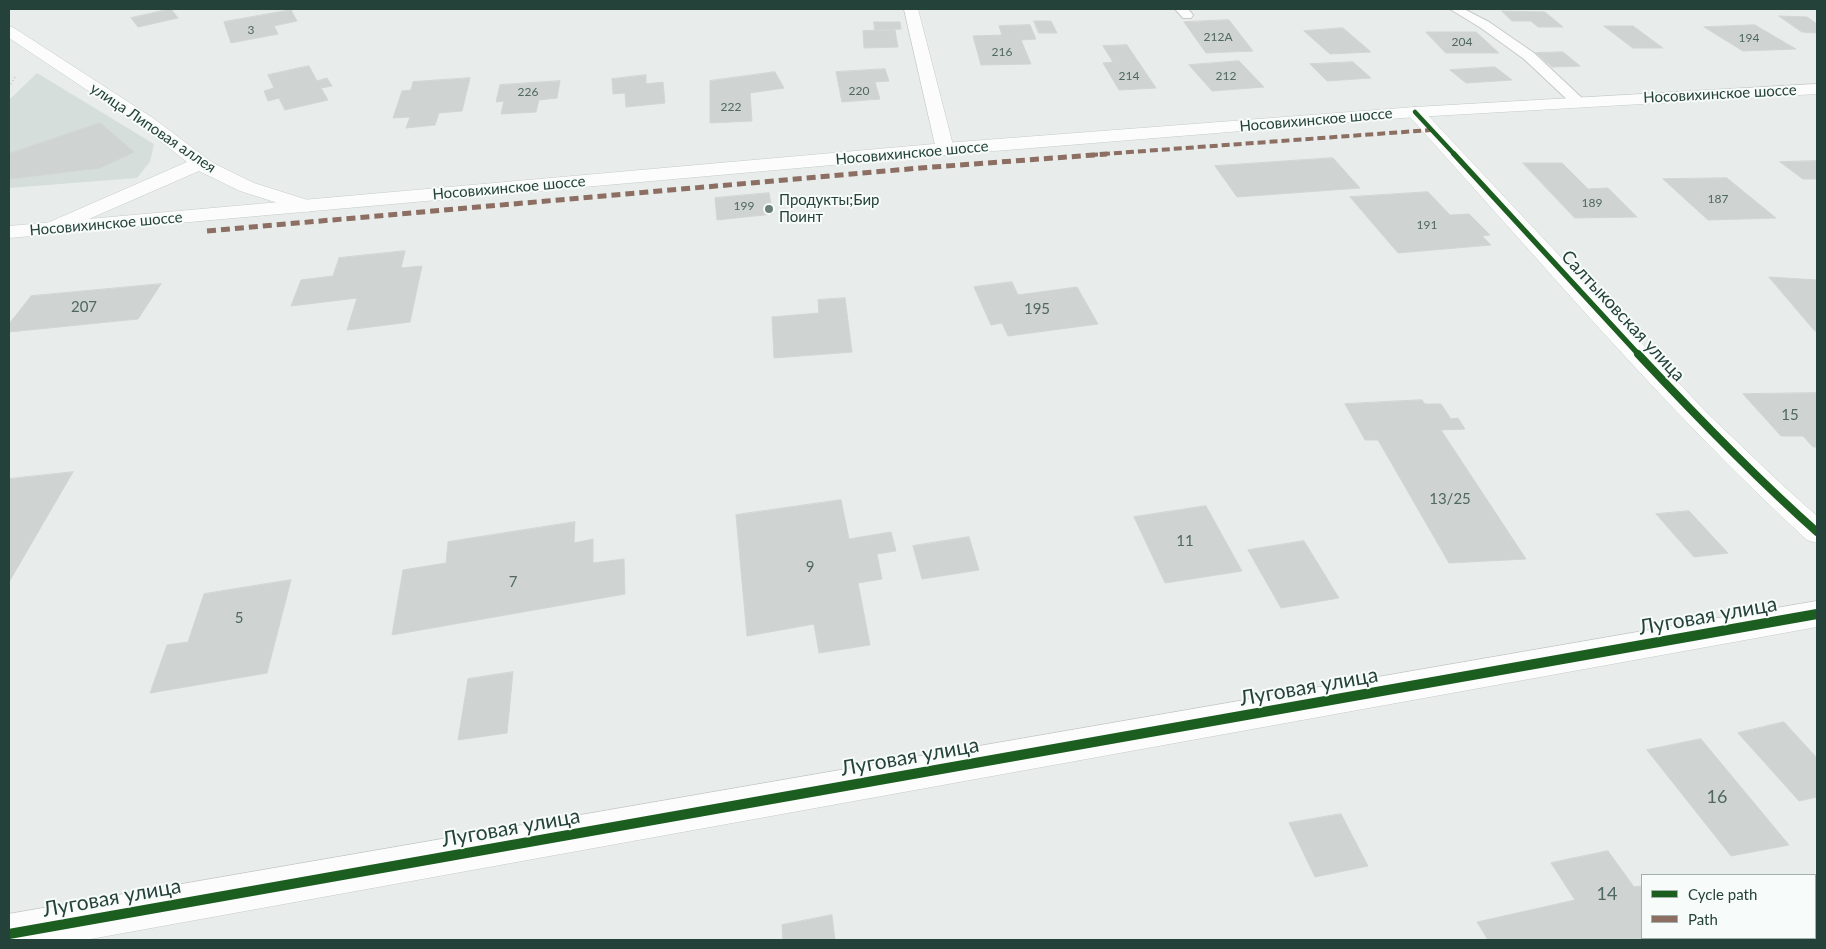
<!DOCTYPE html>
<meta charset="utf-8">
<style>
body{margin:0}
#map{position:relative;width:1826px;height:949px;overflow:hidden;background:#e8edeb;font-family:Lato,sans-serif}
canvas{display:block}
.frame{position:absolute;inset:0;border:10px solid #24423a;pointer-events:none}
.legend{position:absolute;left:1641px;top:874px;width:175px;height:65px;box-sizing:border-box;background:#f7fbf9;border:1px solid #a3b1ad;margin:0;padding:6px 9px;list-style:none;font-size:15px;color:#24423a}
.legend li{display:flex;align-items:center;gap:10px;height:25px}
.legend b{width:25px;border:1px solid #a3b1ad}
</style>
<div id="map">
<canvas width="1826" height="949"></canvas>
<div class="frame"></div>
<ul class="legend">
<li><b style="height:6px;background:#1b5e20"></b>Cycle path</li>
<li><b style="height:6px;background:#8d6e63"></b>Path</li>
</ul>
</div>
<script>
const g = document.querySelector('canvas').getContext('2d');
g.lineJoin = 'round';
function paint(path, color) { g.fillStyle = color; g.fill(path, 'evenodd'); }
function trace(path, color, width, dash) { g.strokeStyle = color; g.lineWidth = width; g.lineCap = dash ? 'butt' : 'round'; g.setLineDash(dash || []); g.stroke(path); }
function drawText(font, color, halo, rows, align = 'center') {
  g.font = font + ' Lato,sans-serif'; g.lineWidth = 4; g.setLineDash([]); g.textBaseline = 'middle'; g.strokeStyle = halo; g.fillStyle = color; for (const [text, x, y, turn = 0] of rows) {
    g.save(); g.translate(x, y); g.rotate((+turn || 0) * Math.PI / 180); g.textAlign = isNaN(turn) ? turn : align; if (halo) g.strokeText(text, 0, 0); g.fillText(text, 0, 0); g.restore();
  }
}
paint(new Path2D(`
 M37 73 154 144 150 162 137 178 9 188V100Z`), '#d6dedb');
const building = new Path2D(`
 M171 9 178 18 138 27 131 18Z
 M291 10 297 21 274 26 278 34 231 43 224 22Z
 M1502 11 1545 12 1563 27H1538L1531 21H1512Z
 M1779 16 1807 17 1817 24V33L1802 32Z
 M1229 20 1253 51 1206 53 1184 22Z
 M1034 21H1051L1057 33H1039Z
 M874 22H900L901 29 875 30Z
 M1030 25 1036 39 1021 40 1031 64 981 65 973 36 1002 35 999 26Z
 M1755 25 1796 49 1743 51 1704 27Z
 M1604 26H1633L1663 48H1633Z
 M1343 28 1371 52 1330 54 1304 31Z
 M895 30 898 47 864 48 863 31Z
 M1426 32H1476L1499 53H1446Z
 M1127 45 1156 88 1119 90 1103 63 1113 62 1103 46Z
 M1563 52 1580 66 1552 67 1536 53Z
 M1239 61 1264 87 1212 91 1189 65Z
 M1353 62 1371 78 1327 81 1310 64Z
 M309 66 317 81 327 78 332 86 321 88 328 100 285 110 279 98 268 101 264 91 274 88 268 75Z
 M1495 67 1512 80 1466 83 1450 70Z
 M885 69 889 81 875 82 880 99 842 102 836 72Z
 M775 72 784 88 750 93 752 121 710 123V81Z
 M646 75V84L663 82 665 103 626 107 625 93 613 94 612 79Z
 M470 78 462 111 439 113 435 125 406 128 410 117 393 118 402 91 411 90 413 82Z
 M560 81 557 98 539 100 536 112 501 114 504 101 496 102 500 85Z
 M100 123 134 152 100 168 9 179V154Z
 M1333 158 1360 188 1237 197 1215 166Z
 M1817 161V179H1803L1780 162Z
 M1523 163H1562L1588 189 1608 188 1637 217 1575 218Z
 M1727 178 1776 218 1708 220 1663 179Z
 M1428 192 1450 215 1469 214 1490 235 1482 236 1491 245 1398 253 1350 197Z
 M769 193 773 214 717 220 715 198Z
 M405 251 401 268 422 266 410 322 347 330 357 298 291 306 301 280 333 276 339 258Z
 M1769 277 1817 280V331H1815Z
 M1012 282 1018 295 1077 287 1098 324 1008 336 1002 323 991 325 974 287Z
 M161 284 138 319 9 332V324L31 296Z
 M845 298 852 352 774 358 772 317 819 313 818 300Z
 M1817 393V447H1813L1803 436H1781L1743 394Z
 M1422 400 1425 404H1441L1451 419 1458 418 1465 429 1441 430 1526 559 1449 563 1378 440H1365L1345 404Z
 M73 472 9 582V479Z
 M841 500 849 539 891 532 896 551 877 554 882 579 858 583 870 645 819 653 814 624 747 636 736 515Z
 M1206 506 1242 571 1165 583 1134 517Z
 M1689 511 1728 553 1694 557 1656 514Z
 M575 522 574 543 593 539V563L624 559 625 594 392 635 403 570 446 563 448 542Z
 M969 537 979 570 922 579 913 546Z
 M1304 541 1339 598 1281 608 1248 550Z
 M291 580 267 673 150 693 167 645 188 642 204 594Z
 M513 672 507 733 458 740 468 679Z
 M1784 722 1817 758V797L1799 801 1738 733Z
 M1701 739 1789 845 1731 856 1647 750Z
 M1341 814 1368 866 1315 877 1289 823Z
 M1608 851 1634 887 1642 886V938H1712L1713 940H1488L1477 922 1575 900 1551 863Z
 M832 915 835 940H783L782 925Z`);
paint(building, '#cfd4d2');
trace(building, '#d1d6d4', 1);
const service = new Path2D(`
 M1175 9H1188L1193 15 1191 18H1183Z
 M1450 9H1464L1489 22 1534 53 1583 99 1585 102 1583 105H1573L1524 59 1481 28Z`);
const minor = new Path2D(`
 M904 9H918L954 149 952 153 945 155 938 153 936 149Z
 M9 26 14 28 153 118 213 163 254 183 314 202 317 206 314 210 307 212 300 210 240 191 199 171 59 232 52 234 45 232 42 228 45 224 187 162 141 126 9 38Z
 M1415 107 1421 108 1707 413 1778 481 1817 516V543L1807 540C1664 409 1539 259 1409 116L1406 112 1409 108Z
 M1817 601V627L85 940H9V914Z`);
const secondary = new Path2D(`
 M1817 84V94L1415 117 945 155 9 238V226L945 143 1415 107Z`);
trace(service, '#c5cac8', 2);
trace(minor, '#c5cac8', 1);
trace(secondary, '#c3cbc8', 1);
trace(new Path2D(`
 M9 87 15 77`), '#c3ccca', 2, [1, 2.5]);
paint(service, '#fcfcfc');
paint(minor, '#fcfcfc');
paint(secondary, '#fcfcfc');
trace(new Path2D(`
 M1090 155 1431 130`), '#8d6e63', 4, [8, 4]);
trace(new Path2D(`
 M207 231 920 168 1107 154`), '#8d6e63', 5, [9, 5]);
trace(new Path2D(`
 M1415 112 1455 155`), '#1b5e20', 4.5);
trace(new Path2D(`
 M1454 154 1640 356`), '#1b5e20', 5.5);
trace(new Path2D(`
 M1638 354C1696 416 1754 476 1817 532
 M1814 615 1817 614`), '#1b5e20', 8);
trace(new Path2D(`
 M9 934 1817 614`), '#1b5e20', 10);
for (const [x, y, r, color] of [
 [769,209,5,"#697e78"]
]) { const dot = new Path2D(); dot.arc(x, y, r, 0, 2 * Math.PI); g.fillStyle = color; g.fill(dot); trace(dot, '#f7fbf9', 2); }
drawText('12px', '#506761', null, [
 ["3",251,30],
 ["212А",1218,37],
 ["194",1749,38],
 ["204",1462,42],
 ["216",1002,52],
 ["214",1129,76],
 ["212",1226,76],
 ["220",859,91],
 ["226",528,92],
 ["222",731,107],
 ["187",1718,199],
 ["189",1592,203],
 ["199",744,206],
 ["191",1427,225]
]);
drawText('15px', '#24423a', '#f7fbf9', [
 ["Носовихинское шоссе",1720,94,-3],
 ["Носовихинское шоссе",1316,120,-5],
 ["улица Липовая аллея",153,128,34],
 ["Носовихинское шоссе",912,153,-5],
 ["Носовихинское шоссе",509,188,-5],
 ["Носовихинское шоссе",106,224,-5]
]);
drawText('15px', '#24423a', '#f7fbf9', [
 ["Продукты;Бир",779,200],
 ["Поинт",779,217]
], 'left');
drawText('15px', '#506761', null, [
 ["207",84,307],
 ["195",1037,309],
 ["15",1790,415],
 ["13/25",1450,499],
 ["11",1185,541],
 ["9",810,567],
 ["7",513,582],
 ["5",239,618]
]);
drawText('18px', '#24423a', '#f7fbf9', [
 ["Салтыковская улица",1623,316,47]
]);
drawText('18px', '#506761', null, [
 ["16",1717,797],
 ["14",1607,894]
]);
drawText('21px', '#24423a', '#f7fbf9', [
 ["Луговая улица",1708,616,-10],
 ["Луговая улица",1309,687,-10],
 ["Луговая улица",910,757,-10],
 ["Луговая улица",511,828,-10],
 ["Луговая улица",112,898,-10]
]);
</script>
